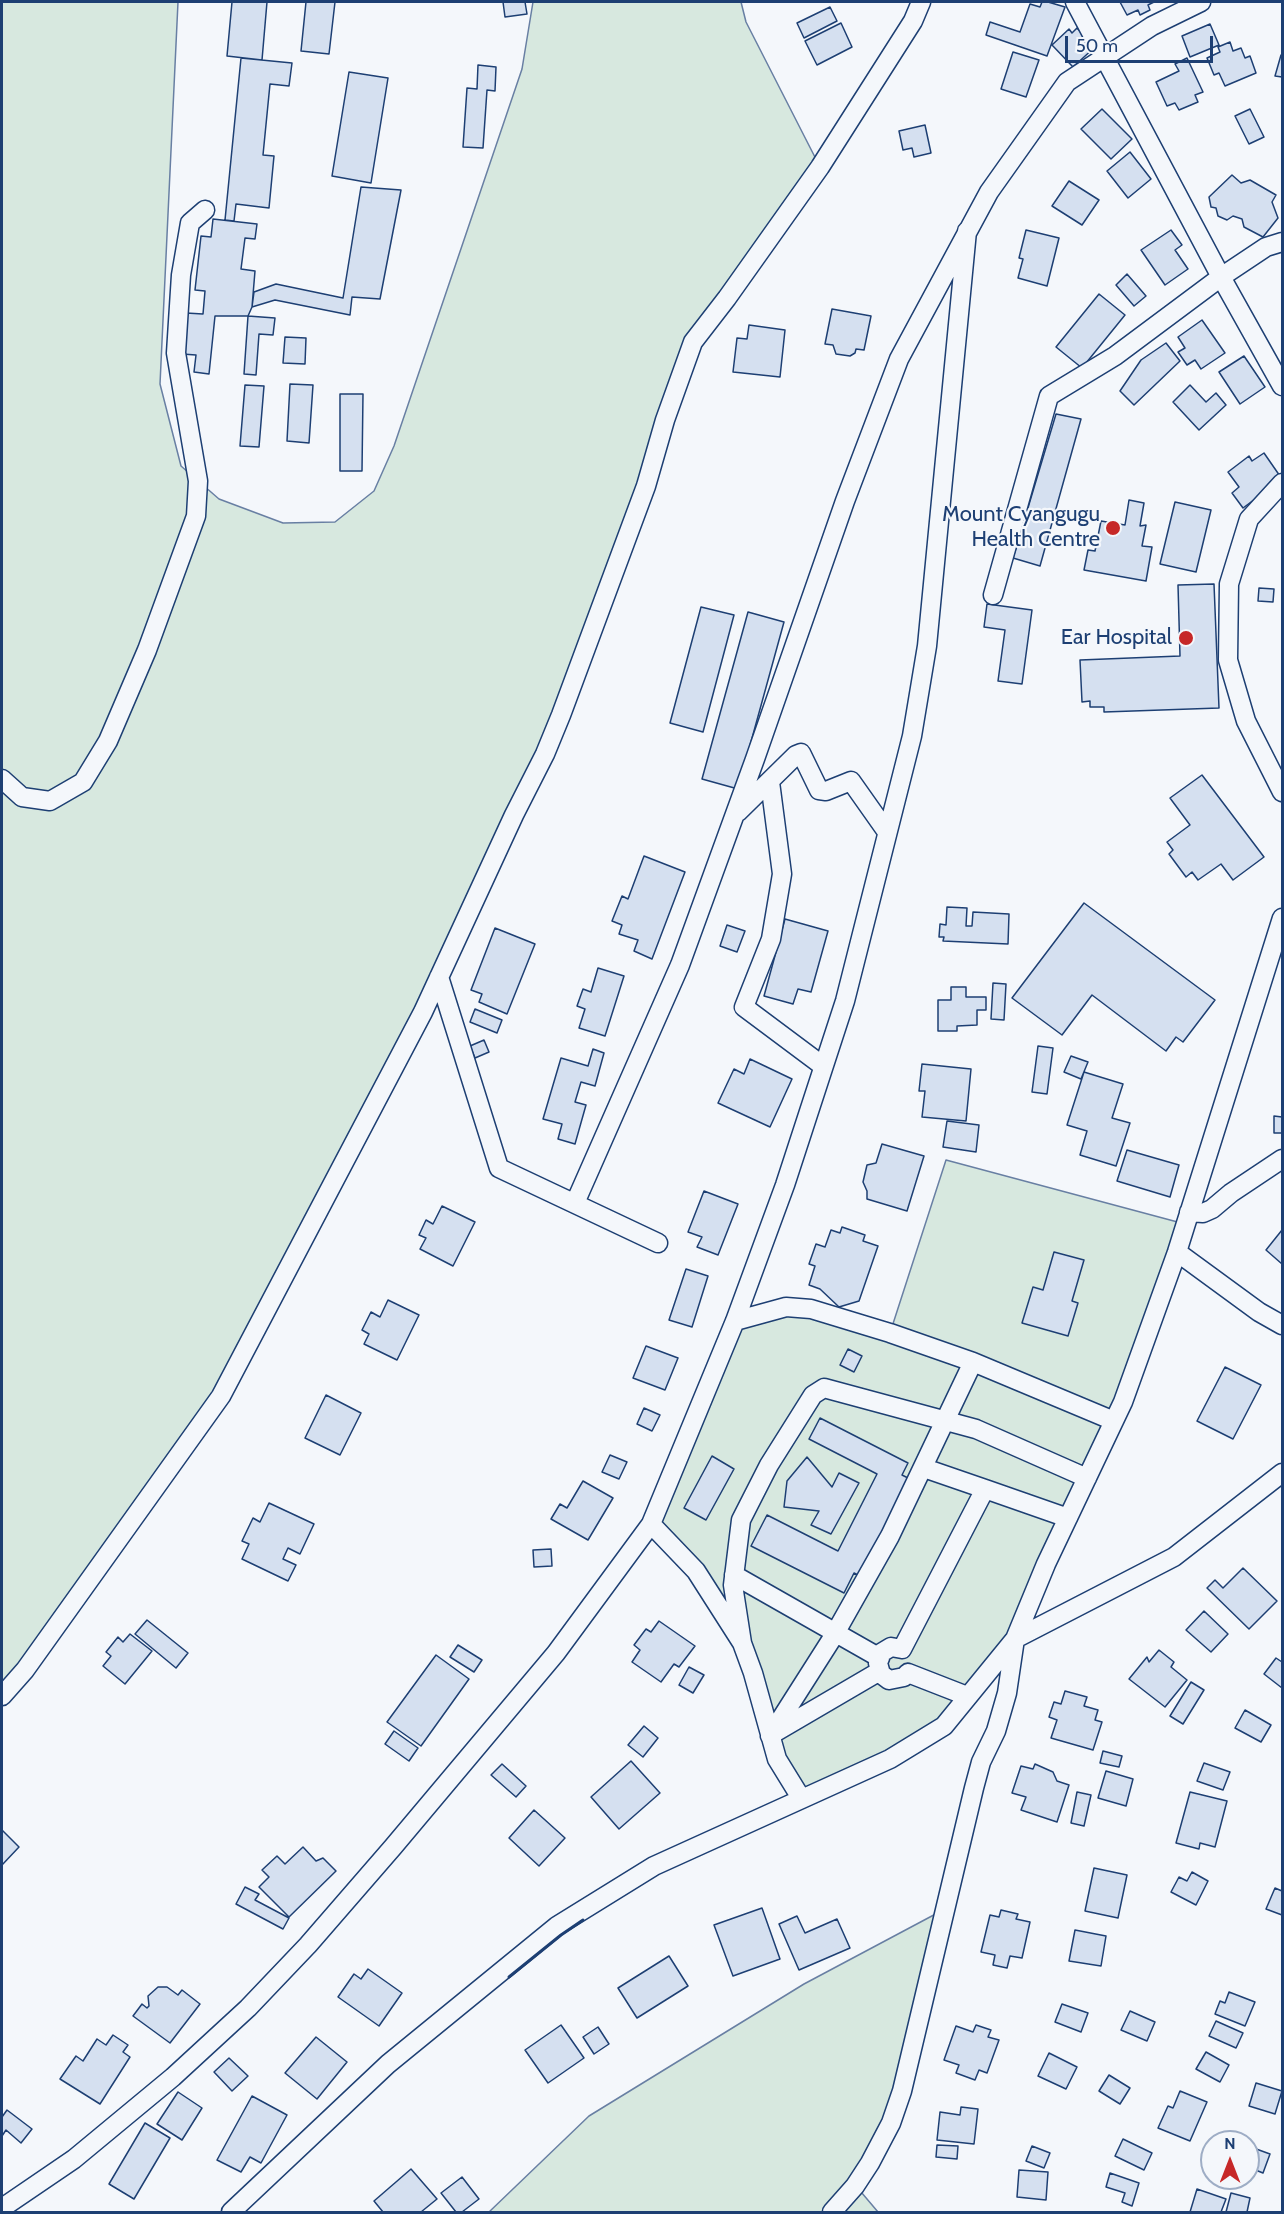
<!DOCTYPE html>
<style>
body{margin:0}
#map{position:relative;width:1284px;height:2214px;overflow:hidden;background:#f4f7fb;font-family:Cabin,sans-serif}
canvas{display:block}
.frame{position:absolute;inset:0;border:3px solid #1d3f73;pointer-events:none}
.north{position:absolute;left:1200px;top:2130px;width:60px;height:60px;box-sizing:border-box;background:#f4f7fb;border:2px solid #9eadc5;border-radius:50%;rotate:0deg;font-size:16px;font-weight:700;line-height:24px;text-align:center;color:#1d3f73}
.north::after{content:'';display:block;margin:auto;width:21px;height:27px;background:#c62828;clip-path:polygon(50% 0,100% 100%,50% 72%,0 100%)}
.scale{position:absolute;left:1065px;top:36px;width:148px;height:27px;box-sizing:border-box;border:3px solid #1d3f73;border-top:0;padding-left:8px;font-size:18px;line-height:21px;white-space:nowrap;color:#1d3f73;-webkit-text-stroke:4px #f4f7fb;paint-order:stroke}
</style>
<div id="map">
<canvas width="1284" height="2214"></canvas>
<div class="frame"></div>
<div class="north">N</div>
<div class="scale">50 m</div>
</div>
<script>
const g = document.querySelector('canvas').getContext('2d');
g.lineJoin = 'round';
function paint(path, color) { g.fillStyle = color; g.fill(path, 'evenodd'); }
function trace(path, color, width, dash) { g.strokeStyle = color; g.lineWidth = width; g.lineCap = dash ? 'butt' : 'round'; g.setLineDash(dash || []); g.stroke(path); }
function drawText(font, color, halo, rows, align = 'center') {
  g.font = font + ' Cabin,sans-serif'; g.lineWidth = 4.5; g.setLineDash([]); g.textBaseline = 'middle'; g.strokeStyle = halo; g.fillStyle = color; for (const [text, x, y, turn = 0] of rows) {
    g.save(); g.translate(x, y); g.rotate((+turn || 0) * Math.PI / 180); g.textAlign = isNaN(turn) ? turn : align; if (halo) g.strokeText(text, 0, 0); g.fillText(text, 0, 0); g.restore();
  }
}
const green = new Path2D(`
 M2 2H178L160 384 181 466 219 499 283 523 335 522 374 491 394 446 522 69 533 2H741L746 22 820 167 693 342 545 754 221 1396 2 1696Z
 M946 1160 1185 1224 1177 1252 1015 1639 946 1729 808 1804 777 1759 742 1643 651 1524 735 1321 786 1307 890 1333Z
 M945 1909 910 2060 856 2186 878 2212H489L589 2116 804 1984Z`);
paint(green, '#d7e8df');
trace(green, '#687fa3', 1.5);
const building = new Path2D(`
 M232 2H267L262 60 227 56Z
 M306 2H335L329 54 301 51Z
 M503 2H525L527 14 505 17Z
 M1042 2H1048L1065 7 1047 56 986 35 990 22 1020 32 1030 4 1040 7Z
 M1120 2H1154L1148 5 1150 10 1140 15 1138 10 1127 15Z
 M830 7 837 21 804 38 797 23Z
 M841 23 852 47 817 65 805 41Z
 M1210 24 1219 45 1190 57 1182 36Z
 M1077 28 1095 47 1073 67 1052 45 1069 29 1072 33Z
 M1230 42 1233 51 1241 48 1245 58 1250 56 1256 73 1225 86 1219 73 1214 75 1207 58 1220 52 1218 47Z
 M1013 52 1039 60 1026 97 1001 89Z
 M1281 55 1282 56V77L1275 76Z
 M241 58 292 63 289 86 270 84 263 155 274 156 269 208 236 204 234 221 225 220Z
 M1187 58 1203 92 1195 95 1198 102 1179 110 1175 103 1167 106 1156 82 1179 71 1175 64Z
 M478 65 496 67 495 91 487 90 483 148 463 147 467 88 477 89Z
 M349 72 388 78 371 183 332 176Z
 M1102 109 1132 139 1111 159 1081 129Z
 M1250 109 1264 137 1249 144 1235 116Z
 M925 125 931 153 914 157 912 148 903 150 899 131Z
 M1130 152 1151 179 1128 198 1107 171Z
 M1232 175 1241 183 1250 180 1276 195 1272 202 1278 218 1263 237 1244 227 1242 219 1233 216 1227 220 1218 216 1216 208 1211 207 1209 197Z
 M1069 181 1099 200 1082 225 1052 206Z
 M361 187 401 190 380 299 352 297 350 315 275 300 252 307 254 292 276 284 343 298Z
 M213 219 257 224 255 239 245 238 241 269 255 271 252 307 248 316H215L209 374 194 372 196 355 182 354 186 313 203 314 205 291 195 290 201 236 211 237Z
 M1026 230 1059 238 1047 286 1018 278 1023 259 1019 258Z
 M1171 230 1182 245 1175 250 1188 269 1165 285 1141 250Z
 M1127 274 1146 296 1134 306 1116 285Z
 M1099 294 1125 315 1082 368 1056 347Z
 M832 309 871 316 864 350 856 349 855 353 850 356 836 354 833 345 825 344Z
 M248 316 275 318 273 335 259 334 256 375 244 374Z
 M1202 320 1225 353 1201 369 1195 360 1187 365 1178 352 1185 348 1178 337Z
 M749 325 785 330 780 377 733 372 737 338 747 339Z
 M285 337 306 338 305 364 283 363Z
 M1166 343 1180 361 1134 405 1120 391 1141 360Z
 M1244 356 1265 387 1240 404 1219 372Z
 M290 384 313 385 309 443 287 441Z
 M245 385 264 386 259 447 240 446Z
 M1190 385 1206 402 1216 393 1226 405 1199 430 1173 402Z
 M340 394H363L362 471H340Z
 M1056 414 1081 419 1040 566 1013 558Z
 M1264 453 1282 479 1243 508 1232 493 1239 487 1228 472 1249 456 1252 461Z
 M1129 500 1144 503 1140 526 1146 525 1142 546 1152 547 1146 581 1084 570 1088 550 1095 551 1101 521 1125 525Z
 M1175 502 1211 510 1196 572 1160 564Z
 M1214 584 1219 708 1104 712V707H1090V701L1082 702 1080 660 1180 656 1178 585Z
 M1259 588 1274 589 1273 602 1258 601Z
 M987 604 1032 610 1022 684 998 681 1005 630 984 627Z
 M701 607 734 615 703 732 670 723Z
 M748 612 784 622 738 789 702 779Z
 M1202 775 1264 857 1233 880 1221 864 1198 880 1192 872 1186 877 1169 854 1173 850 1167 842 1190 825 1170 798Z
 M644 856 685 872 652 959 634 951 638 940 619 934 622 925 612 921 622 896 628 899Z
 M1084 903 1215 1000 1183 1042 1176 1037 1166 1051 1092 995 1062 1035 1012 998Z
 M947 907 967 908 966 926H972L973 912 1009 914 1008 944 943 941 944 937H939L940 924 946 925Z
 M785 919 828 931 811 992 798 989 793 1004 764 996Z
 M727 925 745 931 737 952 720 946Z
 M495 928 535 944 507 1014 479 1002 482 994 471 990Z
 M598 968 624 976 605 1036 579 1028 585 1009 577 1006 583 989 591 992Z
 M993 983 1006 984 1004 1020 991 1019Z
 M951 987H966V997H986V1010H977V1025L957 1026V1031H938V1000H951Z
 M475 1009 502 1020 497 1033 470 1022Z
 M484 1040 489 1052 475 1058 470 1046Z
 M1038 1046 1053 1048 1047 1094 1032 1092Z
 M593 1049 604 1053 595 1086 581 1082 575 1102 586 1105 575 1144 558 1139 562 1124 543 1119 561 1058 588 1066Z
 M1071 1056 1088 1062 1081 1079 1064 1072Z
 M750 1059 792 1079 770 1127 718 1103 734 1069 744 1074Z
 M922 1064 971 1069 966 1121 922 1117 925 1091H919Z
 M1084 1072 1123 1084 1112 1118 1130 1123 1116 1166 1080 1155 1087 1131 1067 1125Z
 M1274 1116 1282 1117V1133H1274Z
 M947 1121 979 1125 976 1152 943 1147Z
 M882 1144 924 1156 907 1211 867 1199V1191L863 1182 867 1165 876 1163Z
 M1127 1150 1179 1165 1170 1197 1117 1181Z
 M704 1191 738 1204 718 1255 697 1247 702 1237 688 1232Z
 M442 1206 475 1222 453 1266 420 1249 426 1238 419 1235 426 1220 433 1224Z
 M842 1227 865 1235 863 1241 878 1246 859 1301 839 1307 820 1289 809 1285 815 1266 809 1264 816 1244 825 1247 831 1230 840 1233Z
 M1282 1230V1264L1266 1250Z
 M1054 1252 1084 1260 1072 1301 1078 1303 1068 1336 1022 1323 1033 1287 1043 1290Z
 M686 1269 708 1276 692 1327 669 1320Z
 M388 1300 419 1315 397 1360 364 1344 369 1334 362 1330 371 1312 380 1317Z
 M646 1346 678 1358 665 1390 633 1378Z
 M848 1349 862 1356 854 1372 840 1365Z
 M1225 1367 1261 1385 1233 1439 1197 1421Z
 M326 1395 361 1413 340 1455 305 1438Z
 M644 1408 660 1415 652 1431 637 1424Z
 M820 1418 908 1463 902 1475 912 1480 862 1577 854 1573 844 1593 751 1546 767 1515 838 1551 877 1474 809 1439Z
 M610 1455 627 1462 619 1479 602 1472Z
 M712 1456 734 1469 706 1520 684 1508Z
 M807 1457 832 1487 839 1473 859 1483 831 1534 811 1525 819 1511 784 1507 787 1481Z
 M583 1481 613 1498 588 1540 551 1519 560 1504 567 1508Z
 M269 1503 314 1524 300 1554 288 1548 283 1559 296 1565 288 1581 242 1559 249 1544 242 1541 253 1518 260 1522Z
 M551 1549 552 1566 534 1567 533 1550Z
 M1243 1568 1277 1601 1249 1629 1207 1588 1215 1580 1223 1588Z
 M1204 1611 1228 1634 1211 1652 1186 1630Z
 M147 1620 188 1653 176 1668 135 1634Z
 M659 1621 695 1646 679 1667 674 1664 661 1682 632 1662 640 1650 634 1645 646 1629 651 1632Z
 M130 1634 152 1651 125 1684 103 1666 111 1656 106 1652 118 1637 123 1642Z
 M458 1645 482 1660 474 1672 450 1657Z
 M1159 1650 1174 1662 1171 1667 1187 1680 1165 1707 1129 1679 1147 1657 1149 1662Z
 M436 1655 469 1679 421 1746 387 1722Z
 M1276 1658 1282 1662V1688L1264 1674Z
 M689 1667 704 1675 693 1693 679 1685Z
 M1191 1682 1204 1690 1183 1724 1170 1716Z
 M1065 1691 1087 1697 1084 1706 1098 1710 1095 1720 1102 1722 1093 1750 1051 1738 1057 1720 1049 1717 1054 1702 1061 1704Z
 M1245 1710 1271 1725 1261 1742 1235 1728Z
 M644 1726 658 1738 643 1757 628 1745Z
 M394 1731 418 1748 409 1761 385 1744Z
 M1103 1751 1122 1756 1119 1767 1100 1763Z
 M631 1761 660 1793 619 1829 591 1797Z
 M1204 1763 1230 1772 1223 1790 1197 1781Z
 M502 1764 526 1786 516 1797 491 1775Z
 M1035 1764 1053 1772 1057 1781 1069 1785 1057 1822 1021 1810 1026 1797 1012 1793 1021 1766 1033 1769Z
 M1106 1771 1133 1779 1126 1806 1098 1798Z
 M1077 1792 1091 1795 1084 1826 1071 1823Z
 M1190 1792 1227 1801 1215 1847 1200 1843 1199 1849 1176 1843Z
 M534 1810 565 1838 539 1866 509 1838Z
 M2 1830 19 1847 2 1865Z
 M303 1847 316 1861 323 1858 336 1871 289 1917 259 1887 269 1877 262 1870 277 1856 285 1864Z
 M1094 1868 1127 1875 1118 1918 1085 1911Z
 M1192 1872 1208 1881 1196 1905 1171 1892 1179 1877 1187 1881Z
 M245 1887 259 1894 255 1900 289 1918 283 1929 236 1904Z
 M1275 1888 1282 1891V1915L1266 1909Z
 M762 1908 780 1959 733 1976 714 1925Z
 M1001 1910 1018 1914 1016 1919 1030 1922 1022 1958 1010 1956 1007 1968 993 1965 995 1955 981 1952 990 1915 999 1917Z
 M797 1916 805 1933 837 1919 850 1948 799 1970 779 1924Z
 M1075 1930 1106 1936 1101 1966 1069 1961Z
 M669 1956 688 1986 637 2018 618 1988Z
 M368 1969 402 1993 379 2026 338 1997 354 1974 361 1979Z
 M158 1987H167L178 1995 182 1990 200 2004 170 2043 133 2016 142 2004 147 2008 149 2006 148 1996Z
 M1229 1992 1255 2002 1245 2026 1215 2014 1220 2001 1225 2003Z
 M1062 2004 1088 2013 1081 2032 1055 2022Z
 M1130 2011 1155 2022 1147 2041 1121 2030Z
 M1216 2021 1243 2033 1236 2048 1209 2036Z
 M561 2025 584 2058 548 2083 525 2050Z
 M976 2025 991 2030 988 2037 999 2040 987 2073 979 2070 975 2080 956 2073 959 2065 944 2060 956 2026 973 2032Z
 M598 2027 609 2044 594 2054 583 2037Z
 M113 2035 128 2045 123 2052 130 2057 100 2104 60 2079 76 2056 83 2061 97 2039 106 2045Z
 M316 2037 347 2062 317 2099 285 2073Z
 M1206 2052 1229 2065 1220 2082 1196 2069Z
 M1049 2053 1077 2067 1066 2089 1038 2076Z
 M229 2058 248 2076 232 2091 214 2072Z
 M1109 2075 1130 2088 1120 2104 1099 2091Z
 M1256 2083 1282 2091 1275 2114 1249 2106Z
 M1180 2091 1207 2102 1190 2141 1158 2128 1168 2106 1173 2108Z
 M178 2092 202 2108 182 2140 157 2124Z
 M252 2096 287 2115 261 2163 250 2157 241 2172 217 2160Z
 M961 2107 978 2109 974 2144 937 2140 940 2112 960 2115Z
 M7 2110 32 2129 21 2143 6 2130 2 2136V2117Z
 M145 2123 170 2138 134 2199 109 2184Z
 M1123 2139 1152 2153 1144 2170 1115 2156Z
 M937 2145 958 2146 957 2159 936 2157Z
 M1032 2146 1050 2153 1044 2168 1026 2161Z
 M1248 2146 1270 2154 1263 2173 1248 2167Z
 M411 2169 437 2199 421 2212H383L374 2201Z
 M1019 2170 1048 2172 1046 2200 1017 2197Z
 M1110 2173 1139 2183 1132 2206 1122 2202 1125 2193 1106 2187Z
 M462 2177 479 2199 462 2212H456L441 2193Z
 M1197 2189 1226 2199 1221 2212H1190Z
 M1231 2193 1250 2198 1247 2212H1226Z`);
paint(building, '#d5e0f0');
trace(building, '#1d3f73', 1.5);
const street = new Path2D(`
 M1075 2 1221 277 1282 386
 M1282 483 1249 519 1229 584 1228 660 1246 721 1282 792
 M993 595 1049 396 1115 356 1221 277 1266 247 1282 242
 M2 779 22 797 50 801 83 782 108 741 147 650 196 516 198 481 176 353 181 275 190 223 205 210
 M770 782 782 874 771 939 744 1007 823 1066
 M738 812 796 755 801 753 819 790 826 791 851 781 887 832
 M439 977 499 1168 658 1243
 M575 1203 680 965 755 759 845 501 899 359 989 192 1067 82 1152 26 1201 2
 M1189 1212 1203 1213 1212 1209 1231 1193 1282 1159
 M1177 1252 1259 1312 1282 1325
 M735 1321 786 1307 811 1309 890 1333 973 1362
 M924 1468 985 1489 902 1649 891 1647 881 1653 878 1663 881 1674 889 1680 904 1677 908 1673 967 1696
 M985 1489 1068 1518
 M651 1524 696 1571 742 1643 753 1673 777 1759 801 1798
 M734 1575 880 1658
 M742 1643 733 1585 741 1520 769 1465 813 1395 824 1388 976 1429 1087 1478
 M2 1696 25 1670 221 1396 423 1012 514 815 545 754 561 715 646 486 665 420 693 342 727 298 820 167 913 21 921 2
 M774 1733 880 1671
 M770 1736 833 1637 890 1536 973 1362 1114 1421
 M2 2208 74 2159 173 2077 248 2008 308 1945 393 1847 556 1653 651 1524 735 1321 785 1185 845 1001 912 736 927 646 967 231
 M231 2212 388 2064 557 1926 654 1866 890 1759 944 1726 1015 1639 1174 1557 1282 1473
 M832 2212 855 2186 870 2163 891 2123 902 2091 974 1788 981 1762 996 1731 1007 1693 1015 1639 1046 1564 1123 1402 1177 1252 1282 918`);
trace(street, '#1d3f73', 21);
trace(street, '#f4f7fb', 18);
trace(new Path2D(`
 M509 1977 561 1935 583 1920`), '#1d3f73', 3);
for (const [x, y, r, color] of [
 [1113,528,8,"#c62828"],
 [1186,638,8,"#c62828"]
]) { const dot = new Path2D(); dot.arc(x, y, r, 0, 2 * Math.PI); g.fillStyle = color; g.fill(dot); trace(dot, '#f4f7fb', 2); }
drawText('22px', '#1d3f73', '#f4f7fb', [
 ["Mount Cyangugu",1100,515],
 ["Health Centre",1100,540],
 ["Ear Hospital",1172,638]
], 'right');
</script>
